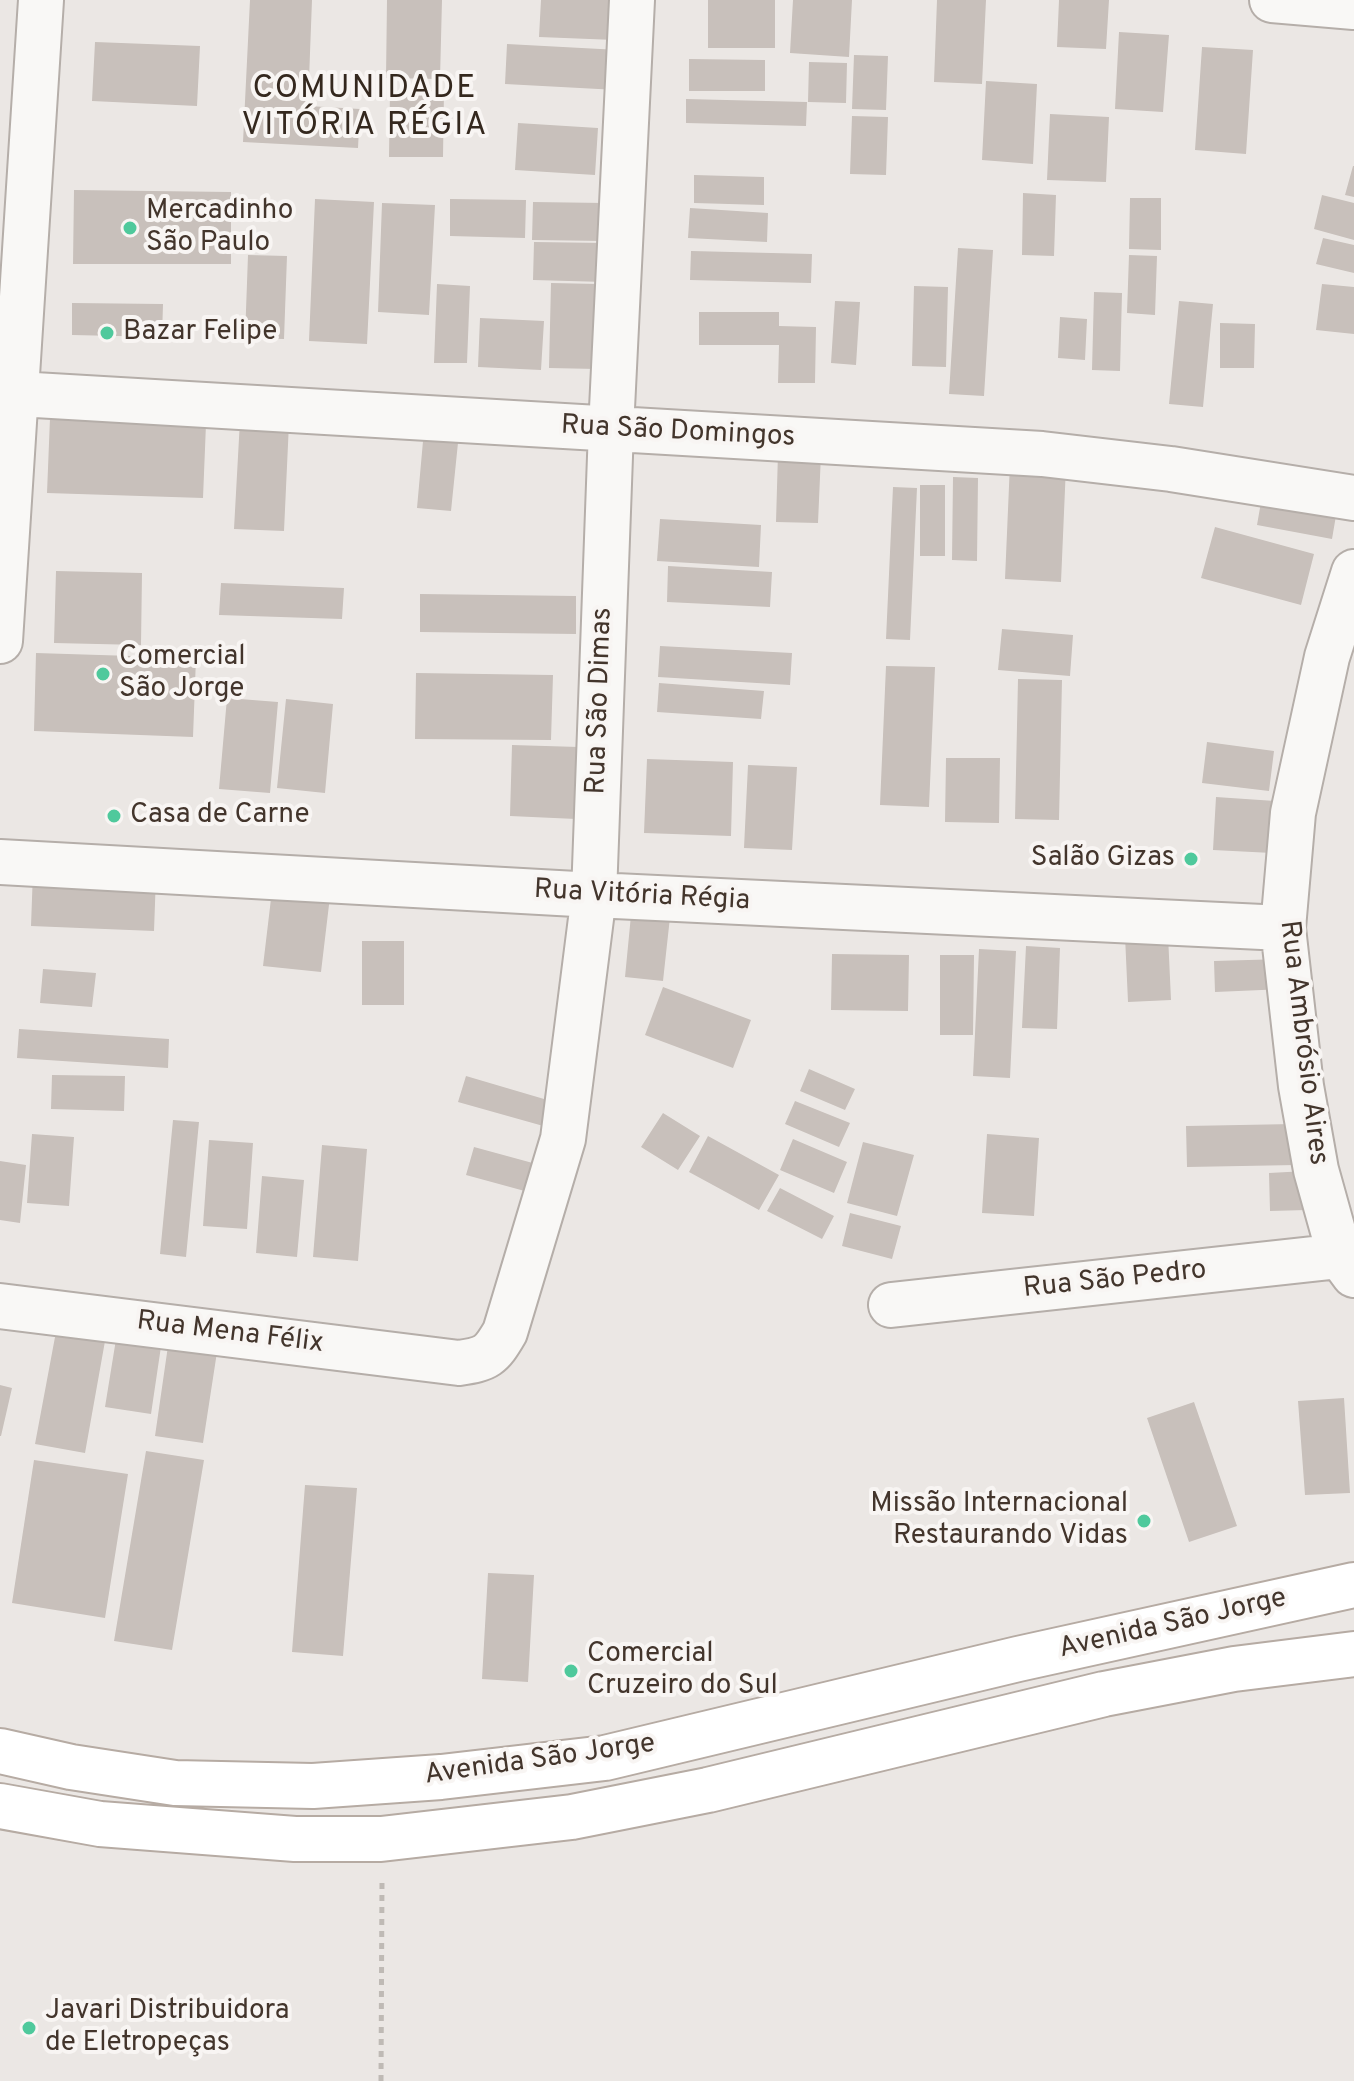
<!DOCTYPE html>
<meta charset="utf-8">
<style>
body{margin:0}
canvas{display:block;background:#ebe7e4}
</style>
<canvas width="1354" height="2081"></canvas>
<script>
const g = document.querySelector('canvas').getContext('2d');
g.lineJoin = 'round';
function paint(path, color) { g.fillStyle = color; g.fill(path, 'evenodd'); }
function trace(path, color, width, dash) { g.strokeStyle = color; g.lineWidth = width; g.lineCap = dash ? 'butt' : 'round'; g.setLineDash(dash || []); g.stroke(path); }
function drawText(font, color, halo, rows, align = 'center') {
  g.font = font + ' Overpass,sans-serif'; g.lineWidth = 8; g.setLineDash([]); g.textBaseline = 'middle'; g.strokeStyle = halo; g.fillStyle = color; for (const [text, x, y, turn = 0] of rows) {
    g.save(); g.translate(x, y); g.rotate((+turn || 0) * Math.PI / 180); g.textAlign = isNaN(turn) ? turn : align; if (halo) g.strokeText(text, 0, 0); g.fillText(text, 0, 0); g.restore();
  }
}
paint(new Path2D(`
 M250 0H312L308 106 360 109 358 148 243 142Z
 M387 0H442L440 79 386 78Z
 M541 0H617L615 40 539 37Z
 M708 0H775V48H708Z
 M793 0H852L849 57 790 53Z
 M937 0H986L982 84 934 82Z
 M1059 0H1109L1106 49 1057 47Z
 M1119 32 1169 35 1163 112 1115 109Z
 M95 42 200 46 197 106 92 101Z
 M507 44 619 50 617 90 505 84Z
 M1202 47 1253 50 1246 154 1195 150Z
 M854 55 888 56 886 110 852 109Z
 M689 59 765 60V91H689Z
 M809 62 847 63 846 103 808 102Z
 M986 81 1037 84 1033 164 982 160Z
 M390 90H444L443 157H389Z
 M686 99 807 102 806 126 686 123Z
 M1050 114 1109 117 1106 182 1047 180Z
 M852 116 888 117 886 175 850 174Z
 M518 123 598 128 595 175 515 170Z
 M1353 166H1354V197L1345 195Z
 M694 175 764 177V205L694 203Z
 M74 190 231 192V264H73Z
 M1023 193 1056 195 1054 256 1022 255Z
 M1322 195 1354 203V240L1314 229Z
 M1130 198H1161V250L1129 249Z
 M315 199 374 202 367 344 309 341Z
 M450 199 526 200 525 238 450 236Z
 M533 202 605 203V241L532 240Z
 M382 203 435 205 429 315 378 312Z
 M690 208 768 213 767 242 688 238Z
 M1323 238 1354 245V273L1316 264Z
 M534 242 606 243 605 282 533 280Z
 M958 248 993 250 984 396 949 394Z
 M691 251 812 254 811 283 690 280Z
 M248 255 287 256 284 339 245 338Z
 M1129 255 1157 256 1155 315 1127 313Z
 M551 283 599 284 597 369 549 368Z
 M437 284 470 286 467 363H434Z
 M1322 284 1354 287V334L1316 330Z
 M914 286 948 287 946 367 912 366Z
 M1094 292 1122 293 1120 371 1092 370Z
 M835 301 860 302 856 365 831 363Z
 M1179 301 1213 304 1203 407 1169 404Z
 M72 303 163 304 162 337 72 335Z
 M699 312H779V326L816 327 815 383H778L779 345H699Z
 M1060 317 1087 319 1085 360 1058 358Z
 M480 318 544 321 541 370 478 367Z
 M1220 323 1255 324 1254 368H1220Z
 M50 418 206 424 203 498 47 493Z
 M240 420 289 423 284 531 234 529Z
 M424 430 459 433 451 511 417 508Z
 M778 453 821 454 818 523 776 522Z
 M1010 463 1066 466 1061 582 1005 579Z
 M953 477 978 478 977 561 952 560Z
 M920 485H945V556H920Z
 M1264 485 1339 498 1332 539 1257 525Z
 M893 487 917 488 910 640 886 639Z
 M660 519 761 525 759 567 657 561Z
 M1215 527 1314 554 1301 605 1201 578Z
 M668 566 772 572 770 607 667 602Z
 M56 571 142 573 141 645 54 643Z
 M221 583 344 588 342 619 219 615Z
 M420 594 576 596V634L420 632Z
 M1002 629 1073 635 1070 676 998 670Z
 M660 646 792 653 790 685 658 677Z
 M36 653 196 658 193 737 34 731Z
 M886 666 935 667 929 807 880 805Z
 M416 673 553 675 551 740 415 739Z
 M1018 679 1062 680 1059 820 1015 819Z
 M659 683 764 691 761 719 657 712Z
 M227 698 278 702 270 793 219 789Z
 M286 699 333 704 325 793 277 788Z
 M1207 742 1274 751 1269 791 1202 783Z
 M512 745 579 747 576 819 510 816Z
 M946 758H1000L999 823 945 822Z
 M647 759 733 762 731 836 644 833Z
 M748 765 797 767 792 850 744 848Z
 M1216 797 1275 801 1272 853 1213 850Z
 M33 871 156 876 154 931 31 926Z
 M273 882 331 888 321 972 263 966Z
 M632 905 671 908 663 981 625 977Z
 M1168 935 1171 1000 1128 1002 1125 936Z
 M362 941H404V1005H362Z
 M1026 946 1060 948 1057 1029 1022 1028Z
 M979 949 1016 951 1010 1078 973 1076Z
 M832 954 909 955 908 1011 831 1010Z
 M940 955H974L973 1035H940Z
 M1283 959 1285 989 1215 992 1214 961Z
 M43 969 96 973 92 1007 40 1003Z
 M663 987 751 1020 733 1068 645 1035Z
 M19 1029 169 1039 168 1068 17 1058Z
 M809 1069 855 1089 845 1110 800 1091Z
 M52 1075 125 1076 124 1111 51 1109Z
 M466 1076 561 1104 554 1129 458 1102Z
 M795 1101 850 1123 839 1147 785 1124Z
 M663 1113 700 1136 678 1170 641 1147Z
 M173 1120 199 1122 186 1257 160 1254Z
 M1294 1124 1296 1165 1187 1167 1186 1126Z
 M32 1134 74 1137 69 1206 27 1203Z
 M987 1134 1039 1138 1034 1216 982 1213Z
 M708 1136 779 1175 759 1210 689 1172Z
 M793 1139 847 1162 834 1193 780 1170Z
 M209 1140 253 1143 247 1229 203 1226Z
 M863 1142 914 1155 897 1216 847 1203Z
 M322 1145 367 1149 358 1261 313 1257Z
 M474 1147 540 1165 532 1193 466 1175Z
 M0 1161 26 1165 20 1223 0 1220Z
 M1306 1171 1307 1210 1270 1211 1269 1173Z
 M262 1176 304 1180 297 1257 256 1253Z
 M780 1188 834 1216 822 1239 767 1211Z
 M850 1213 901 1226 892 1259 842 1246Z
 M58 1321 107 1330 85 1453 35 1444Z
 M118 1327 163 1333 151 1414 105 1407Z
 M170 1332 219 1339 203 1443 155 1436Z
 M0 1385 12 1388 1 1436H0Z
 M1344 1398 1350 1493 1305 1495 1298 1401Z
 M1194 1402 1237 1526 1189 1542 1147 1418Z
 M146 1451 204 1460 172 1650 114 1641Z
 M34 1460 128 1474 105 1618 12 1603Z
 M305 1485 357 1488 343 1656 292 1652Z
 M488 1573 534 1575 528 1682 482 1679Z`), '#c8c0bb');
const minor = new Path2D(`
 M1272 0 1354 7
 M0 393 1042 454 1171 469 1354 498
 M1354 572 1327 657 1293 813 1283 928 1301 1086 1316 1170 1340 1256 1354 1275
 M0 641 41 0
 M0 862 594 895 1283 928
 M891 1305 1340 1256
 M0 1306 459 1363C487 1359 491 1356 505 1332L563 1139 594 895 611 429 632 0`);
const major = new Path2D(`
 M0 1751 71 1767 175 1783 313 1786 441 1777 605 1758 1018 1659 1354 1585
 M0 1806 100 1824 295 1839H381L572 1817 708 1790 1104 1694 1234 1669 1354 1654`);
trace(minor, '#b5aea9', 48);
trace(major, '#b6aba3', 48);
trace(new Path2D(`
 M381 2081 382 1880`), '#bfbab5', 5, [6, 6]);
trace(minor, '#f9f8f6', 44);
trace(major, '#fff', 44);
for (const [x, y, r, color] of [
 [130,228,8,"#4fc99c"],
 [107,333,8,"#4fc99c"],
 [103,674,8,"#4fc99c"],
 [114,816,8,"#4fc99c"],
 [1191,859,8,"#4fc99c"],
 [1144,1521,8,"#4fc99c"],
 [571,1671,8,"#4fc99c"],
 [29,2028,8,"#4fc99c"]
]) { const dot = new Path2D(); dot.arc(x, y, r, 0, 2 * Math.PI); g.fillStyle = color; g.fill(dot); trace(dot, '#f8f5f3', 3); }
drawText('28px', '#43352c', '#f8f5f3', [
 ["Mercadinho",146,212],
 ["São Paulo",146,244],
 ["Bazar Felipe",123,333],
 ["Comercial",119,658],
 ["São Jorge",119,690],
 ["Casa de Carne",130,816],
 ["Salão Gizas",1175,859,"right"],
 ["Missão Internacional",1128,1505,"right"],
 ["Restaurando Vidas",1128,1537,"right"],
 ["Comercial",587,1655],
 ["Cruzeiro do Sul",587,1687],
 ["Javari Distribuidora",45,2012],
 ["de Eletropeças",45,2044]
], 'left');
drawText('28px', '#43352c', '#f8f5f3', [
 ["Rua São Domingos",678,433,3],
 ["Rua São Dimas",601,701,-88],
 ["Rua Vitória Régia",642,897,3],
 ["Rua Ambrósio Aires",1302,1043,83],
 ["Rua São Pedro",1115,1281,-6],
 ["Rua Mena Félix",230,1334,7],
 ["Avenida São Jorge",1173,1625,-13],
 ["Avenida São Jorge",540,1761,-8]
]);
g.letterSpacing = '2px';
drawText('32px', '#34281e', '#f8f5f3', [
 ["COMUNIDADE",365,91],
 ["VITÓRIA RÉGIA",365,128]
]);
g.letterSpacing = '0px';
</script>
